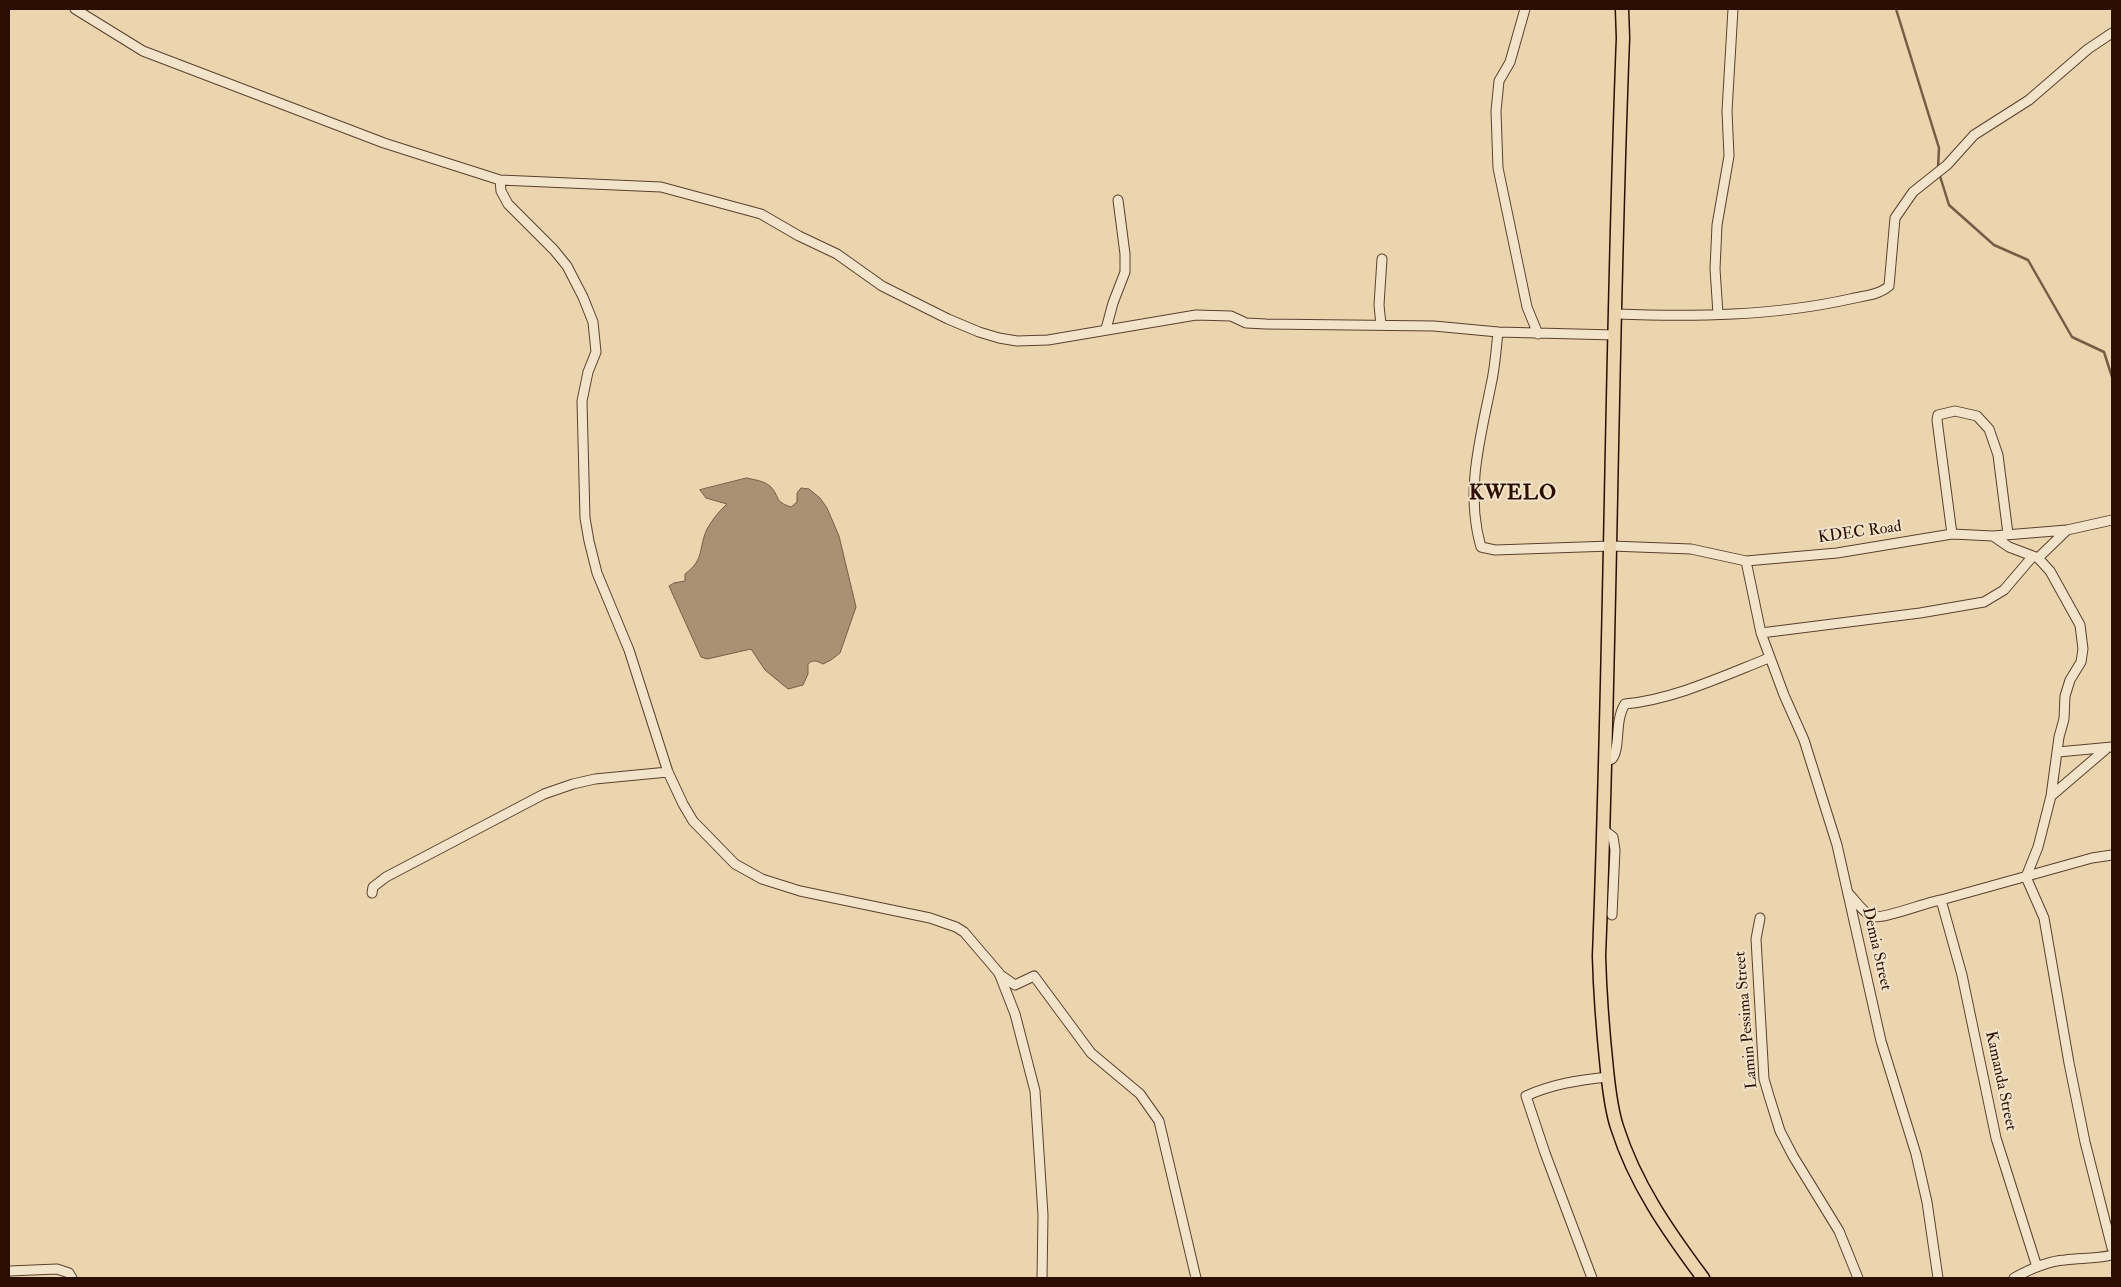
<!DOCTYPE html>
<style>
body{margin:0}
#map{position:relative;width:2121px;height:1287px;overflow:hidden;background:#ead5af;font-family:"IM FELL Double Pica",serif}
canvas{display:block}
.frame{position:absolute;inset:0;border:10px solid #2c0e00;pointer-events:none}
</style>
<div id="map">
<canvas width="2121" height="1287"></canvas>
<div class="frame"></div>
</div>
<script>
const g = document.querySelector('canvas').getContext('2d');
g.lineJoin = 'round';
function paint(path, color) { g.fillStyle = color; g.fill(path, 'evenodd'); }
function trace(path, color, width, dash) { g.strokeStyle = color; g.lineWidth = width; g.lineCap = dash ? 'butt' : 'round'; g.setLineDash(dash || []); g.stroke(path); }
function drawText(font, color, halo, rows, align = 'center') {
  g.font = font + ' "IM FELL Double Pica",serif'; g.lineWidth = 4; g.setLineDash([]); g.textBaseline = 'middle'; g.strokeStyle = halo; g.fillStyle = color; for (const [text, x, y, turn = 0] of rows) {
    g.save(); g.translate(x, y); g.rotate((+turn || 0) * Math.PI / 180); g.textAlign = isNaN(turn) ? turn : align; if (halo) g.strokeText(text, 0, 0); g.fillText(text, 0, 0); g.restore();
  }
}
const water = new Path2D(`
 M747 478C755 480 765 481 771 487 781 499 774 501 791 507L797 502V493L801 488 809 489 820 498 827 508 839 536 856 607 840 653 831 660 823 664C817 661 813 659 808 664V674L803 685 788 689 765 670 751 649 707 659 701 657 669 586 674 583 685 581V574C705 559 698 549 707 529 712 520 719 511 727 504L706 498 700 490Z`);
paint(water, '#a99174');
trace(water, '#775d46', 1);
trace(new Path2D(`
 M1896 9 1939 148 1938 168
 M1939 173 1949 205 1994 245 2028 260 2072 337 2104 352 2112 377`), '#775d46', 2.5);
const minor = new Path2D(`
 M75 9 143 51 384 143 500 180 661 187 761 214 799 236 837 254 882 286 948 319 979 332 999 338 1017 341 1048 340 1196 315 1231 316 1246 323 1266 324 1434 326 1498 332 1615 335
 M1525 9 1510 62 1499 81 1496 111 1498 168 1527 307 1538 334
 M500 180 501 191 508 204 554 250 567 266 583 297 593 322 596 352 588 372 582 401 585 518 589 541 597 573 629 650 668 772 683 804 693 821 735 864 762 879 800 891 930 918 956 927 964 932 999 973 1015 1014 1035 1091 1043 1215 1042 1278
 M1616 314C1693 317 1774 316 1850 299 1863 296 1879 295 1889 286L1895 218 1913 192 1947 165 1974 135 2029 100 2088 49 2112 33
 M1718 314 1715 269 1717 225 1729 156 1727 111 1733 9
 M1381 325 1379 305 1382 259
 M1106 329 1113 303 1125 272V254L1118 200
 M1498 332C1496 350 1495 368 1491 385 1480 440 1465 492 1481 547L1495 550 1611 546 1691 549 1746 561 1837 553 1952 534 1993 536 2067 530 2112 520
 M1952 534 1937 420 1938 415 1955 411 1977 416 1989 429 1998 455 2008 534
 M1993 536 2009 547 2038 558 2050 571 2080 625 2083 649 2081 662 2070 680 2065 696 2064 719 2059 737 2051 796 2038 847 2026 877 2044 918 2069 1063 2085 1142 2112 1248
 M2038 558 2067 530
 M1746 561 1761 633 1784 695 1804 740 1837 845 1881 1041 1916 1154 1927 1202 1938 1278
 M1761 633 1920 613 1984 602 2004 590 2033 556
 M2058 752 2112 747
 M1606 761 1612 759C1621 748 1614 721 1625 704 1675 699 1723 676 1769 658
 M2051 796 2106 749
 M1604 830 1613 837 1615 850 1612 915
 M372 893 373 887 386 877 544 794 573 784 595 779 668 772
 M1848 893C1855 900 1862 911 1871 916 1880 921 1926 902 1941 900L2092 858 2112 855
 M1941 900 1962 975 1996 1138 2037 1267
 M1760 918 1756 939 1764 1079 1769 1096 1780 1131 1793 1156 1839 1231 1858 1278
 M999 974 1015 985 1034 976 1091 1053 1140 1094 1159 1121 1196 1278
 M9 1271 57 1269 69 1273 72 1278
 M1592 1278 1545 1153 1526 1096C1552 1084 1579 1080 1608 1077
 M2014 1278C2030 1269 2047 1261 2065 1260 2082 1258 2096 1259 2112 1255`);
const primary = new Path2D(`
 M1622 9 1623 38C1611 344 1611 650 1599 956 1600 994 1603 1032 1607 1070 1609 1089 1611 1109 1617 1127 1635 1184 1668 1231 1703 1278`);
trace(minor, '#5c402c', 11);
trace(primary, '#2c0e00', 15);
trace(minor, '#f1e4cb', 9);
trace(primary, '#ead5af', 12);
drawText('16px', '#2c0e00', '#f1e4cb', [
 ["KDEC Road",1860,533,-8],
 ["Demia Street",1876,949,77],
 ["Lamin Pessima Street",1747,1020,-95],
 ["Kamanda Street",2000,1081,78]
]);
g.letterSpacing = '1px';
drawText('bold 21px', '#2c0e00', '#f1e4cb', [
 ["KWELO",1513,494]
]);
g.letterSpacing = '0px';
</script>
